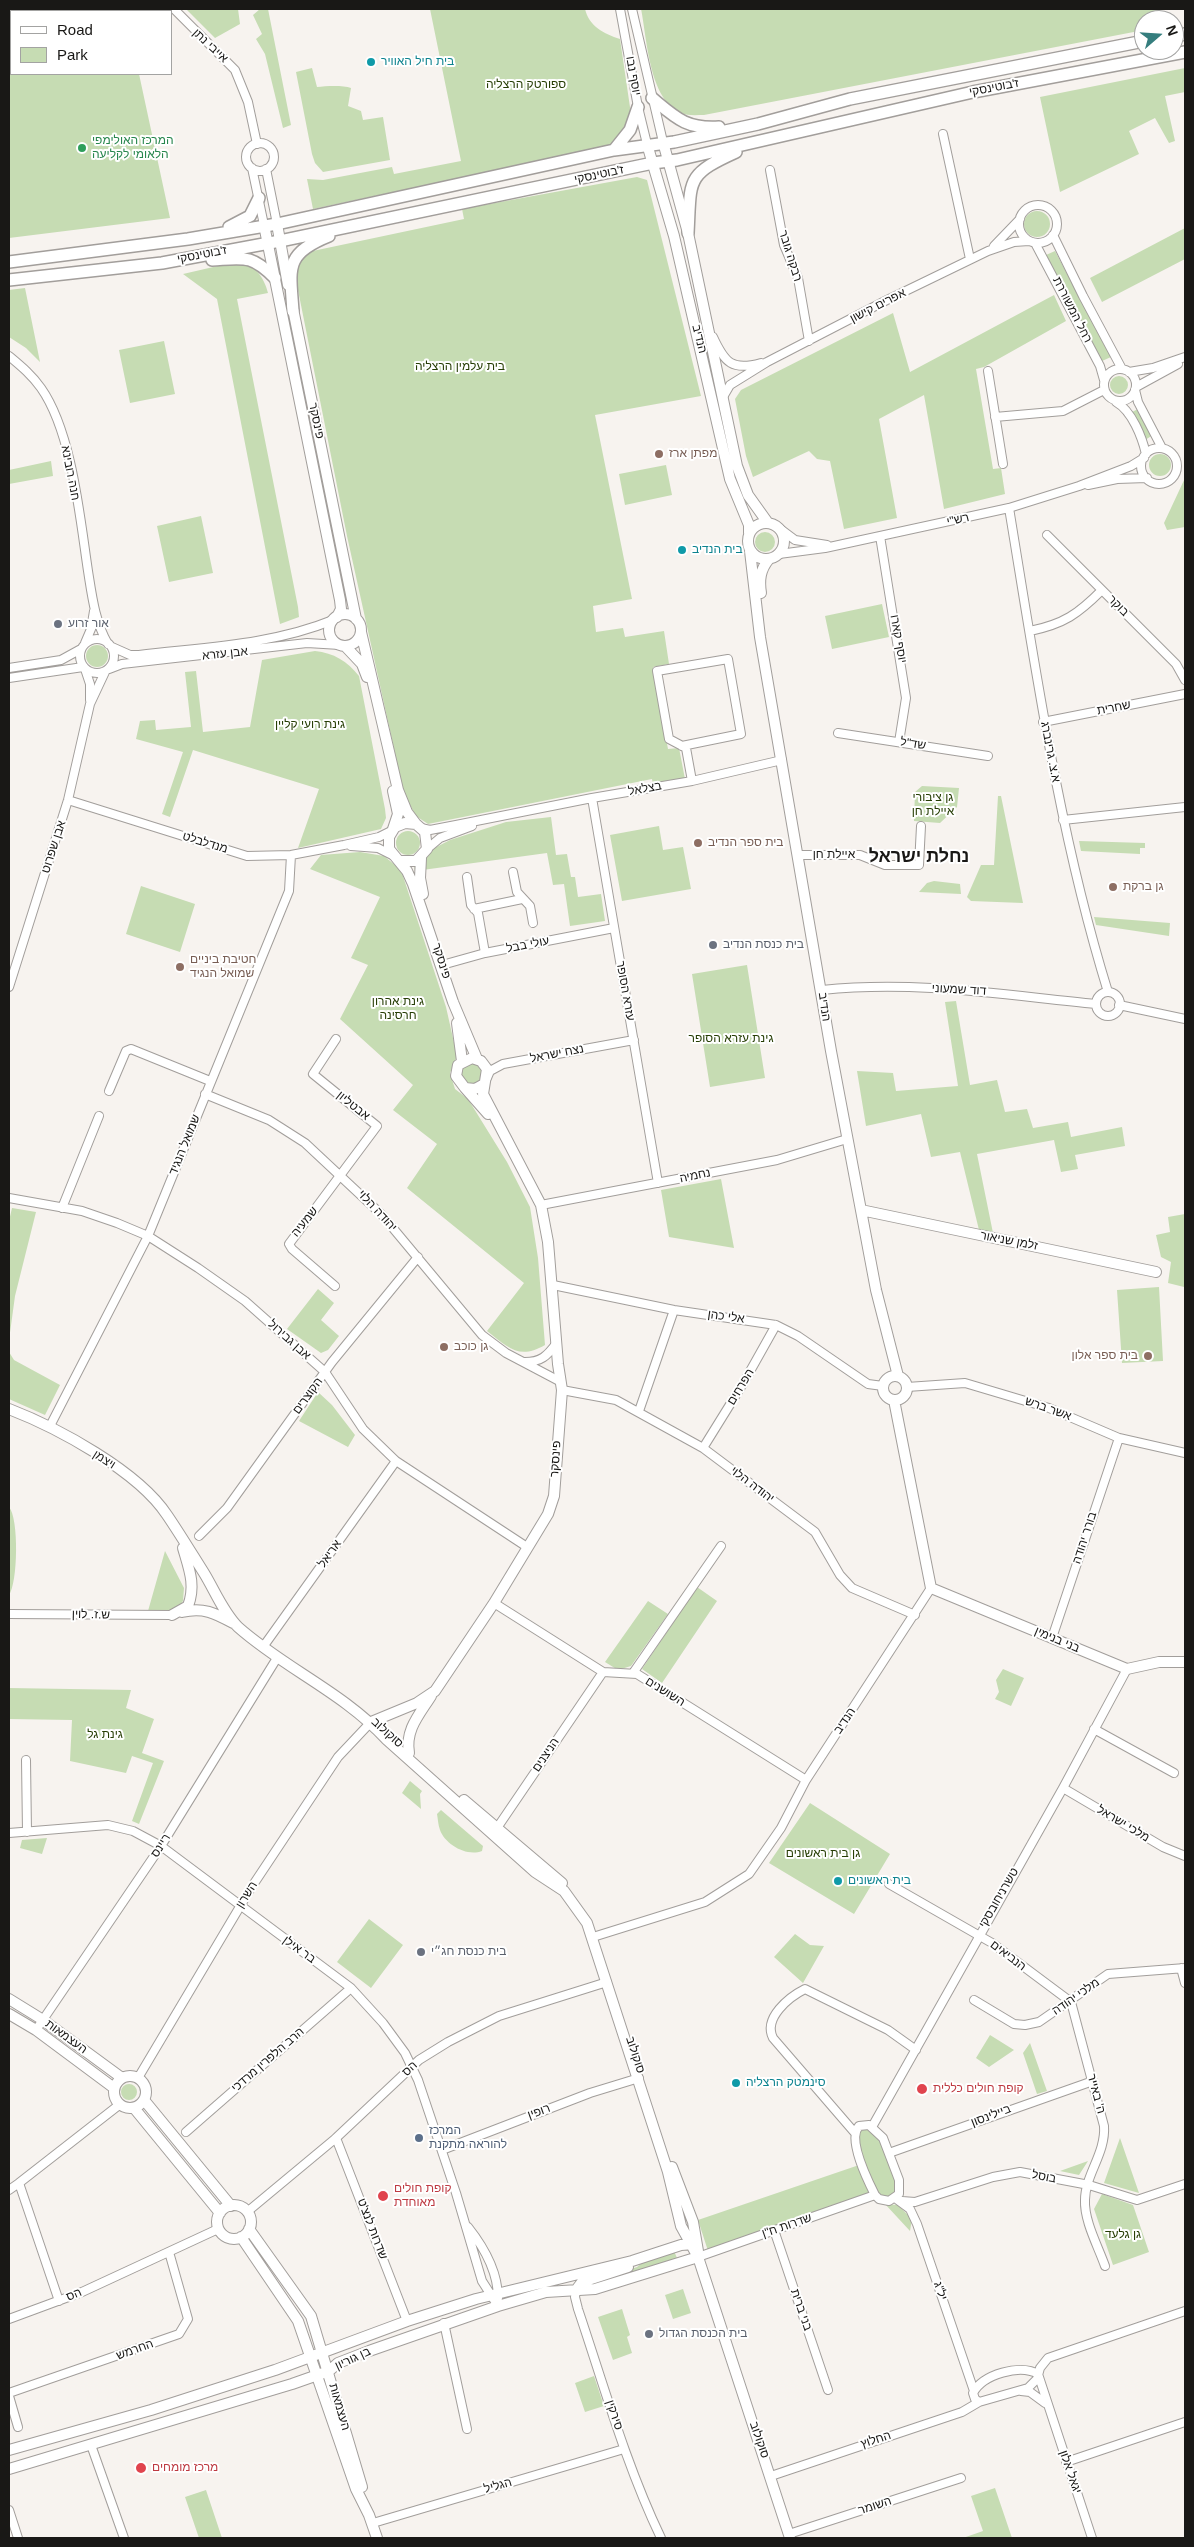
<!DOCTYPE html>
<meta charset="utf-8">
<style>
body{margin:0}
#map{position:relative;width:1194px;height:2547px;overflow:hidden;background:#f7f3ef;font-family:Helvetica,sans-serif}
canvas{display:block}
.frame{position:absolute;inset:0;border:10px solid #191816;pointer-events:none}
.legend{position:absolute;left:10px;top:10px;width:162px;height:65px;box-sizing:border-box;background:#fff;border:1px solid #a3a3a2;margin:0;padding:6px 9px;list-style:none;font-size:15px;color:#191816}
.legend li{display:flex;align-items:center;gap:10px;height:25px}
.legend b{width:25px;border:1px solid #a3a3a2}
.north{position:absolute;left:1134px;top:10px;width:50px;height:50px;box-sizing:border-box;background:#fff;border:1px solid #a3a3a2;border-radius:50%;rotate:71deg;font-size:14px;font-weight:700;line-height:20px;text-align:center;color:#191816}
.north::after{content:'';display:block;margin:auto;width:18px;height:22px;background:#357e7e;clip-path:polygon(50% 0,100% 100%,50% 72%,0 100%)}
</style>
<div id="map">
<canvas width="1194" height="2547"></canvas>
<div class="frame"></div>
<ul class="legend">
<li><b style="height:6px;background:#fff"></b>Road</li>
<li><b style="height:14px;background:#c6dcb3"></b>Park</li>
</ul>
<div class="north">N</div>
</div>
<script>
const g = document.querySelector('canvas').getContext('2d');
g.lineJoin = 'round';
function paint(path, color) { g.fillStyle = color; g.fill(path, 'evenodd'); }
function trace(path, color, width, dash) { g.strokeStyle = color; g.lineWidth = width; g.lineCap = dash ? 'butt' : 'round'; g.setLineDash(dash || []); g.stroke(path); }
function drawText(font, color, halo, rows, align = 'center') {
  g.font = font + ' Helvetica,"Noto Sans Hebrew",sans-serif'; g.lineWidth = 4; g.setLineDash([]); g.textBaseline = 'middle'; g.strokeStyle = halo; g.fillStyle = color; for (const [text, x, y, turn = 0] of rows) {
    g.save(); g.translate(x, y); g.rotate((+turn || 0) * Math.PI / 180); g.textAlign = isNaN(turn) ? turn : align; if (halo) g.strokeText(text, 0, 0); g.fillText(text, 0, 0); g.restore();
  }
}
paint(new Path2D(`
 M15 9H117L92 11H16Z
 M186 9H238L240 24 215 38Z
 M260 9H268L291 125 283 128 265 54 256 39 262 34 253 15Z
 M430 9H585C589 26 604 34 620 39L631 114 624 131 611 146 313 209 307 179 323 180 392 167 394 174 461 161Z
 M641 9H1160L1163 20H1144V30L704 115C696 115 688 116 681 113 649 100 647 38 641 9Z
 M11 26V74H139L170 218 9 238V27Z
 M312 68 317 87C326 86 343 85 351 88L348 106 361 111 363 120 383 117 390 160 323 172 315 163 312 154 296 72Z
 M1185 68V92L1165 96 1175 141 1169 143 1155 118 1129 131 1139 154 1060 192 1040 97Z
 M637 177 647 180 701 396 595 415 632 599 593 606 596 632 623 628 625 637 664 631 669 664 653 667 668 749 679 748 685 779 653 785 652 779 428 824 416 816 404 794 347 536 298 290C296 275 295 262 308 252L464 219 462 209Z
 M1024 224a13 13 0 1 1 26 0a13 13 0 1 1-26 0Z
 M1185 228V259L1102 302 1090 278Z
 M1055 251 1111 357 1102 361 1046 255Z
 M235 262C254 262 264 277 268 293L237 299 298 607 299 617 280 624 217 299 183 274Z
 M25 288 40 362 26 348 9 337V290Z
 M1054 295 1066 321 984 367 976 369 993 469 1001 468 1005 494 944 509 924 395 879 419 897 518 844 529 830 461 817 459 809 451 753 477 746 456 735 399 741 390 893 313 910 372Z
 M164 341 175 394 130 403 119 350Z
 M1110 385a9 9 0 1 1 18 0a9 9 0 1 1-18 0Z
 M1138 409 1153 435 1145 440 1130 413Z
 M1149 465a11 11 0 1 1 22 0a11 11 0 1 1-22 0Z
 M51 461 53 476 9 484V470Z
 M666 465 672 495 625 505 619 474Z
 M1185 478V527L1167 530 1164 523Z
 M201 516 213 573 169 582 157 526Z
 M755 542a10 10 0 1 1 20 0a10 10 0 1 1-20 0Z
 M882 604 889 637 832 649 825 616Z
 M86 656a11 11 0 1 1 22 0a11 11 0 1 1-22 0Z
 M315 651C334 653 347 661 359 676L385 809 386 818 381 829 298 848 319 789 193 750 170 817 162 814 183 752 136 739 140 721 155 720 156 730 191 727 185 672 196 671 203 732 250 727 262 660Z
 M922 786 959 788 957 807 940 823 914 821 915 792Z
 M998 796H1001L1023 903 971 901 967 897 981 865H994Z
 M551 817 556 855 567 854 571 877H575L578 897 601 894 605 921 570 926 564 884 553 885 547 853 415 871 414 865 421 855 450 840 506 822Z
 M659 826 663 850 683 847 691 889 622 901 610 835Z
 M396 843a12 12 0 1 1 24 0a12 12 0 1 1-24 0Z
 M1079 841 1145 843V848H1140V854L1081 851Z
 M360 852 384 856 401 870 446 1007 457 1056 450 1073 455 1089 468 1099 507 1162 530 1207 538 1258 545 1345C519 1360 509 1348 487 1331L524 1283 407 1188 437 1144 393 1110 413 1085 340 1019 368 965 351 958 380 897 310 869 321 855Z
 M934 881 960 884 961 894 919 892 927 883Z
 M141 886 195 904 180 952 126 934Z
 M1094 917 1170 923 1169 936 1096 925Z
 M747 965 765 1078 710 1087 692 974Z
 M956 1001 970 1085 997 1080 1005 1112 1027 1109 1033 1128 1068 1122 1071 1137 1122 1127 1125 1146 1075 1155 1078 1169 1061 1172 1054 1140 977 1154 993 1233 979 1230 960 1152 931 1157 921 1114 866 1126 857 1071 893 1073 896 1091 958 1086 945 1002Z
 M474 1061 483 1069 482 1080 472 1086 462 1081 460 1069Z
 M721 1179 734 1248 669 1237 661 1190Z
 M12 1208 36 1212 15 1296 9 1340V1221Z
 M1185 1214V1279L1184 1287 1168 1283 1171 1262 1161 1257 1156 1235 1170 1232 1168 1217Z
 M1159 1287 1163 1361 1122 1363 1117 1290Z
 M318 1289 334 1303 321 1320 339 1336 328 1350 321 1353 287 1329Z
 M9 1352 14 1360 60 1385 45 1415 9 1399Z
 M318 1392 332 1405 355 1435 348 1447 299 1421Z
 M9 1507C19 1518 18 1583 9 1595Z
 M165 1551 184 1588 183 1601 178 1608 159 1613 148 1611Z
 M697 1587 717 1601 662 1683 642 1669Z
 M648 1601 668 1614 631 1666 618 1670 605 1662Z
 M1003 1669 1024 1678 1011 1706 995 1699 999 1692 996 1680Z
 M9 1688 131 1690 126 1708 154 1719 142 1753 164 1761 139 1824 132 1821 153 1763 132 1756 126 1773 70 1761 72 1720 9 1719Z
 M410 1781 422 1791 420 1794 421 1809 402 1793Z
 M810 1803 890 1854 854 1914 769 1863Z
 M441 1810 483 1846 482 1851C466 1857 445 1844 440 1830 438 1825 438 1819 437 1814Z
 M47 1838 42 1854 20 1848 22 1840Z
 M369 1919 403 1945 371 1988 337 1962Z
 M795 1934 810 1945 824 1946 803 1983 774 1957Z
 M990 2035 1014 2050 989 2067 976 2058Z
 M1030 2043 1047 2091 1037 2094 1023 2053Z
 M121 2092a8 8 0 1 1 16 0a8 8 0 1 1-16 0Z
 M859 2126 875 2129 899 2180 895 2198 875 2195 709 2254 698 2220 862 2164 857 2148Z
 M1120 2138 1139 2193 1104 2183Z
 M1088 2161 1079 2175 1060 2171Z
 M1102 2194 1133 2205 1149 2252 1113 2265 1094 2209Z
 M885 2204 898 2205 912 2219 910 2231Z
 M674 2251 677 2258 584 2287 583 2284 637 2267 644 2261Z
 M683 2289 691 2313 673 2319 665 2295Z
 M622 2309 630 2335 627 2337 632 2353 613 2360 598 2317Z
 M594 2376 604 2406 585 2412 575 2383Z
 M995 2488 1012 2538H963L983 2531 971 2496Z
 M206 2490 222 2538H199L185 2497Z`), '#c6dcb3');
const minor = new Path2D(`
 M174 9 235 70 248 102 257 144
 M620 9 638 107 647 144
 M632 9 663 142
 M943 134 970 259
 M246 157a14 14 0 1 1 28 0a14 14 0 1 1-28 0Z
 M252 168 264 225
 M266 169 277 224
 M770 170 784 245 798 278 809 341
 M1019 224a19 19 0 1 1 38 0a19 19 0 1 1-38 0Z
 M1053 235 1083 296 1122 369
 M1035 243 1100 366 1104 380
 M994 246 1020 219
 M713 337C725 363 732 371 761 363
 M9 356C21 366 32 375 41 388 72 432 80 518 88 571 92 596 95 622 108 644
 M1104 385a16 16 0 1 1 32 0a16 16 0 1 1-32 0Z
 M988 371 1003 464
 M1129 372 1153 368 1185 357
 M1136 387 1178 364
 M1135 390 1138 402 1162 448
 M723 397 730 385 767 362 887 300 988 251 1014 242 1029 241
 M1116 402C1132 411 1142 437 1146 454
 M995 417 1063 411 1104 390
 M1141 466a18 18 0 1 1 36 0a18 18 0 1 1-36 0Z
 M1088 485 1117 479 1147 478
 M1009 508C1036 671 1059 834 1108 992
 M779 528 795 540 827 545
 M1047 535 1176 664 1185 680
 M880 536 906 698 899 742
 M779 554 825 548 1009 508 1079 486 1131 466 1144 458
 M1030 631C1064 624 1078 614 1102 590
 M80 656a17 17 0 1 1 34 0a17 17 0 1 1-34 0Z
 M85 643 91 629 94 611
 M112 647 130 655H139C204 647 272 645 333 620
 M9 668 61 660 81 649
 M85 669 90 684V700
 M109 669 122 664 307 643 340 645
 M9 678 83 667
 M1043 722 1185 694
 M838 733 988 756
 M682 746 741 734 728 659 657 671 669 739 686 748 692 781
 M592 798 658 1183
 M68 800 247 856 291 855 344 845 379 837 391 831
 M1063 820 1185 807
 M421 828 430 830 456 825 592 798 692 781 782 760
 M351 846 378 848 392 855
 M427 849 440 838 472 826
 M798 855H860L885 865H919L921 826
 M513 872 517 892 530 906 533 923
 M467 877 471 905 478 913 485 953
 M474 909 522 899
 M442 965 485 953 614 928
 M9 987 68 800 90 704 105 672
 M822 990C916 980 1003 995 1096 1004
 M1096 1004a12 12 0 1 1 24 0a12 12 0 1 1-24 0Z
 M1119 1005 1185 1019
 M487 1078 490 1071 503 1064 634 1040
 M109 1091 126 1051 131 1049 210 1081
 M205 1094 269 1120 305 1143 382 1215 482 1335 506 1353 561 1382
 M9 1198 82 1211 117 1223 148 1236 198 1268 245 1301 325 1372 363 1429 396 1461 527 1547
 M541 1205 777 1160 847 1139
 M62 1208 99 1116
 M553 1285 674 1310 776 1325 798 1336 868 1384 883 1386
 M335 1286 292 1249 289 1244 377 1126 313 1074 336 1039
 M525 1362C541 1362 547 1356 556 1344
 M907 1387 965 1383 1049 1408 1119 1438 1185 1453
 M562 1390 616 1400 703 1448 815 1532 840 1575 852 1588 915 1615
 M639 1411 674 1310
 M50 1426 148 1236 289 891 291 855
 M703 1448 744 1382 776 1325
 M199 1536 227 1508 332 1362 418 1257
 M494 1603 603 1672 637 1674 806 1780
 M9 1614 172 1615
 M1052 1638 1119 1438
 M263 1647 396 1461
 M633 1673 721 1546
 M1094 1729 1174 1773
 M26 1760 27 1832
 M1063 1788 1163 1847 1185 1856
 M498 1832 497 1828 603 1672
 M9 1833 108 1825 133 1831 161 1846 351 1988 383 2023 405 2053 418 2080 456 2193 482 2281 498 2306
 M889 1884 992 1943 1071 2002
 M593 1937 705 1902 749 1874 781 1828 806 1780 931 1588
 M1181 1968 1185 1983
 M974 2000 1014 2024 1025 2025 1039 2022 1108 1974 1185 1968
 M1071 2002 1104 2126C1106 2153 1085 2175 1085 2200 1084 2221 1098 2246 1105 2266
 M36 2030 161 1846 277 1658
 M138 2078 251 1888 338 1757 371 1722
 M869 2125 883 2138 899 2180V2194L889 2201 879 2199 875 2195C868 2181 847 2139 859 2126Z
 M872 2127 1063 1788 1127 1669
 M186 2132 351 1988
 M855 2133 773 2038C763 2018 789 1997 805 1989L888 2030 916 2050
 M336 2138 407 2321
 M442 2150 590 2093 639 2078
 M889 2153 1093 2081
 M19 2183 119 2105
 M9 2190 19 2183 59 2301
 M895 2198 910 2209 917 2224 974 2391
 M902 2201 915 2202 993 2177 1020 2172 1089 2185 1137 2200 1185 2184
 M247 2212 336 2138 419 2060 448 2042 499 2016 607 1982
 M468 2227C483 2246 498 2272 498 2298
 M774 2230 828 2390
 M698 2257 875 2195
 M576 2290 575 2297 578 2309C604 2386 626 2465 661 2538
 M9 2319 82 2292 218 2229
 M444 2323 467 2429
 M1038 2374 1092 2538
 M1021 2391 1030 2392 1045 2403
 M9 2393 179 2334 188 2319 169 2252
 M9 2396 18 2427
 M979 2402 975 2399 973 2393C983 2374 1020 2364 1038 2374
 M91 2445 124 2538
 M1066 2462 1185 2422
 M771 2476 962 2412 979 2402 1028 2388 1037 2379 1040 2368 1048 2358 1185 2311
 M9 2510 18 2538
 M373 2523 624 2449
 M789 2534 961 2478`);
const tertiary = new Path2D(`
 M663 142 688 233 737 466 748 495 768 523
 M647 144 674 236 730 479 749 525V533
 M277 224 288 285
 M264 225 340 600 341 609 337 617
 M292 304 356 619
 M748 541a18 18 0 1 1 36 0a18 18 0 1 1-36 0Z
 M750 551 760 637 831 1051 876 1290 898 1376
 M761 593C759 580 760 570 769 559
 M329 630a16 16 0 1 1 32 0a16 16 0 1 1-32 0Z
 M361 632 398 790 407 812 416 824
 M345 646 362 664 367 677
 M393 791 398 814 393 829
 M421 858 420 878 423 894
 M400 861H416L427 849 425 832 416 824 405 823 395 827 389 837V849L407 871 413 884 453 1002 477 1059
 M457 1023 462 1061
 M465 1088 488 1114
 M861 1210 1156 1272
 M883 1388a12 12 0 1 1 24 0a12 12 0 1 1-24 0Z
 M894 1400 931 1588 1127 1669 1159 1662H1185
 M9 1409C58 1428 138 1471 167 1515 180 1534 192 1554 204 1573 215 1591 223 1612 238 1627 284 1668 344 1693 386 1739L535 1872 564 1891 587 1923 668 2172 681 2226 698 2257 790 2538
 M182 1612C203 1607 215 1613 233 1623
 M172 1615 188 1606C196 1585 189 1569 183 1548
 M371 1722 417 1703 435 1691 494 1603 548 1514 554 1496 562 1390 558 1364 548 1242 541 1205 483 1094 487 1069 481 1061 472 1058 458 1065 456 1076 465 1088 475 1089 484 1084
 M409 1753C405 1730 419 1715 431 1696
 M464 1800 562 1883
 M9 1999 43 2020 122 2078
 M9 2014 36 2030 114 2088
 M114 2092a16 16 0 1 1 32 0a16 16 0 1 1-32 0Z
 M144 2100 231 2206
 M134 2108 220 2213
 M672 2167 693 2222 698 2251
 M217 2222a17 17 0 1 1 34 0a17 17 0 1 1-34 0Z
 M249 2229 311 2316 362 2487
 M241 2237 298 2321 356 2489 369 2515 377 2538
 M576 2290 582 2282 628 2267
 M9 2450 151 2410 275 2370 407 2321 476 2299 632 2261 681 2245 694 2244
 M9 2469 292 2384 329 2371 338 2363 369 2351 498 2306 546 2292 595 2289 698 2257`);
const secondary = new Path2D(`
 M1174 36 1185 34
 M652 98C676 118 686 129 719 127
 M614 150 630 130 638 107
 M229 227 250 216 259 198
 M688 233C691 180 685 175 736 152
 M212 260C244 258 251 254 275 278
 M9 262 188 239 277 224 614 150 674 142 758 124 850 99 1144 41
 M9 280 162 263 280 241 653 163 677 160 973 92 1185 52
 M293 311C290 268 284 254 329 236`);
trace(minor, '#a29e9b', 10);
trace(tertiary, '#a29e9b', 12);
trace(secondary, '#a29e9b', 14);
trace(minor, '#fff', 8);
trace(tertiary, '#fff', 10);
trace(secondary, '#fff', 11);
for (const [x, y, r, color] of [
 [371,62,5,"#0f9aa8"],
 [82,148,5,"#2e9e5b"],
 [659,454,5,"#8d6e63"],
 [682,550,5,"#0f9aa8"],
 [58,624,5,"#6b7280"],
 [698,843,5,"#8d6e63"],
 [1113,887,5,"#8d6e63"],
 [713,945,5,"#6b7280"],
 [180,967,5,"#8d6e63"],
 [444,1347,5,"#8d6e63"],
 [1148,1356,5,"#8d6e63"],
 [838,1881,5,"#0f9aa8"],
 [421,1952,5,"#6b7280"],
 [736,2083,5,"#0f9aa8"],
 [922,2089,6,"#e0444e"],
 [419,2138,5,"#5c6f8a"],
 [383,2196,6,"#e0444e"],
 [649,2334,5,"#6b7280"],
 [141,2468,6,"#e0444e"]
]) { const dot = new Path2D(); dot.arc(x, y, r, 0, 2 * Math.PI); g.fillStyle = color; g.fill(dot); trace(dot, '#fff', 2); }
drawText('12px', '#191816', '#fff', [
 ["אייבי נתן",210,46,43],
 ["יוסף נבו",633,76,80],
 ["ז'בוטינסקי",994,88,-11],
 ["ז'בוטינסקי",599,175,-12],
 ["ז'בוטינסקי",202,255,-11],
 ["רבקה גובר",790,256,73],
 ["אפרים קישון",878,306,-27],
 ["רחל המשוררת",1072,310,63],
 ["הנדיב",699,339,76],
 ["פינסקר",316,421,78],
 ["חנה רובינא",70,473,79],
 ["רש\"י",958,520,-13],
 ["בוקר",1118,606,45],
 ["יוסף קארו",898,639,80],
 ["אבן עזרא",225,654,-6],
 ["שחרית",1114,708,-11],
 ["שד\"ל",913,744,9],
 ["א.צ. גרינברג",1050,752,79],
 ["בצלאל",645,789,-10],
 ["מנדלבלט",205,843,17],
 ["אבן שפרוט",54,847,-72],
 ["איילת חן",834,855],
 ["עולי בבל",528,945,-11],
 ["פינסקר",441,961,72],
 ["דוד שמעוני",959,990,3],
 ["עזרא הסופר",625,991,80],
 ["הנדיב",824,1007,82],
 ["נצח ישראל",557,1054,-11],
 ["אבטליון",353,1106,39],
 ["שמואל הנגיד",185,1145,-68],
 ["נחמיה",695,1176,-12],
 ["יהודה הלוי",377,1211,47],
 ["שמעיה",305,1222,-51],
 ["זלמן שניאור",1009,1241,11],
 ["אלי כהן",726,1317,8],
 ["אבן גבירול",289,1340,42],
 ["הפרחים",741,1387,-59],
 ["הקוצרים",308,1396,-54],
 ["אשר ברש",1048,1409,20],
 ["פינסקר",556,1459,-86],
 ["ויצמן",104,1460,32],
 ["יהודה הלוי",752,1485,37],
 ["בורר יהודה",1085,1538,-72],
 ["אריאל",330,1554,-55],
 ["ש.ז. לוין",91,1615,1],
 ["בני בנימין",1057,1640,23],
 ["השושנים",665,1692,32],
 ["הנדיב",845,1721,-56],
 ["סוקולוב",387,1733,42],
 ["הניצנים",546,1755,-56],
 ["מלכי ישראל",1123,1824,31],
 ["ריינס",161,1846,-57],
 ["השרון",247,1895,-58],
 ["טשרניחובסקי",999,1898,-60],
 ["בר אילן",299,1950,36],
 ["הנביאים",1008,1956,37],
 ["מלכי יהודה",1076,1997,-35],
 ["העצמאות",66,2037,36],
 ["סוקולוב",635,2055,72],
 ["הרב הלפרין מרדכי",268,2060,-41],
 ["הס",410,2069,-42],
 ["ה' באייר",1096,2094,75],
 ["רופין",539,2112,-20],
 ["ביילינסון",991,2116,-21],
 ["בוסל",1044,2177,11],
 ["שדרות ח\"ן",787,2226,-19],
 ["שדרות לנצ'ט",372,2229,69],
 ["יל\"ג",940,2291,71],
 ["הס",74,2295,-23],
 ["בני ברית",801,2310,71],
 ["החרמש",135,2350,-20],
 ["בן גוריון",353,2359,-25],
 ["העצמאות",339,2407,74],
 ["סירקין",614,2415,72],
 ["סוקולוב",759,2440,71],
 ["החלוץ",876,2440,-18],
 ["יגאל אלון",1070,2472,71],
 ["הגליל",498,2486,-16],
 ["השומר",875,2506,-18]
]);
drawText('12px', '#0d838f', '#fff', [
 ["בית חיל האוויר",381,62],
 ["בית הנדיב",692,550],
 ["בית ראשונים",848,1881],
 ["סינמטק הרצליה",746,2083]
], 'left');
drawText('12px', '#263d04', '#fff', [
 ["ספורטק הרצליה",526,85],
 ["בית עלמין הרצליה",460,367],
 ["גינת רועי קליין",310,725],
 ["גן ציבורי",933,798],
 ["איילת חן",933,812],
 ["גינת אהרון",398,1002],
 ["חרסינה",398,1016],
 ["גינת עזרא הסופר",731,1039],
 ["גינת גל",105,1735],
 ["גן בית ראשונים",823,1854],
 ["גן גלעד",1123,2235]
]);
drawText('12px', '#27864d', '#fff', [
 ["המרכז האולימפי",92,141],
 ["הלאומי לקליעה",92,155]
], 'left');
drawText('12px', '#785e54', '#fff', [
 ["מפתן ארז",669,454],
 ["בית ספר הנדיב",708,843],
 ["גן ברקת",1123,887],
 ["חטיבת ביניים",190,960],
 ["שמואל הנגיד",190,974],
 ["גן כוכב",454,1347],
 ["בית ספר אלון",1138,1356,"right"]
], 'left');
drawText('12px', '#5b616d', '#fff', [
 ["אור זרוע",68,624],
 ["בית כנסת הנדיב",723,945],
 ["בית כנסת חג״י",431,1952],
 ["בית הכנסת הגדול",659,2334]
], 'left');
drawText('12px', '#be3a42', '#fff', [
 ["קופת חולים כללית",933,2089],
 ["קופת חולים",394,2189],
 ["מאוחדת",394,2203],
 ["מרכז מומחים",152,2468]
], 'left');
drawText('12px', '#4e5e75', '#fff', [
 ["המרכז",429,2131],
 ["להוראה מתקנת",429,2145]
], 'left');
drawText('bold 18px', '#191816', '#fff', [
 ["נחלת ישראל",919,857]
]);
</script>
